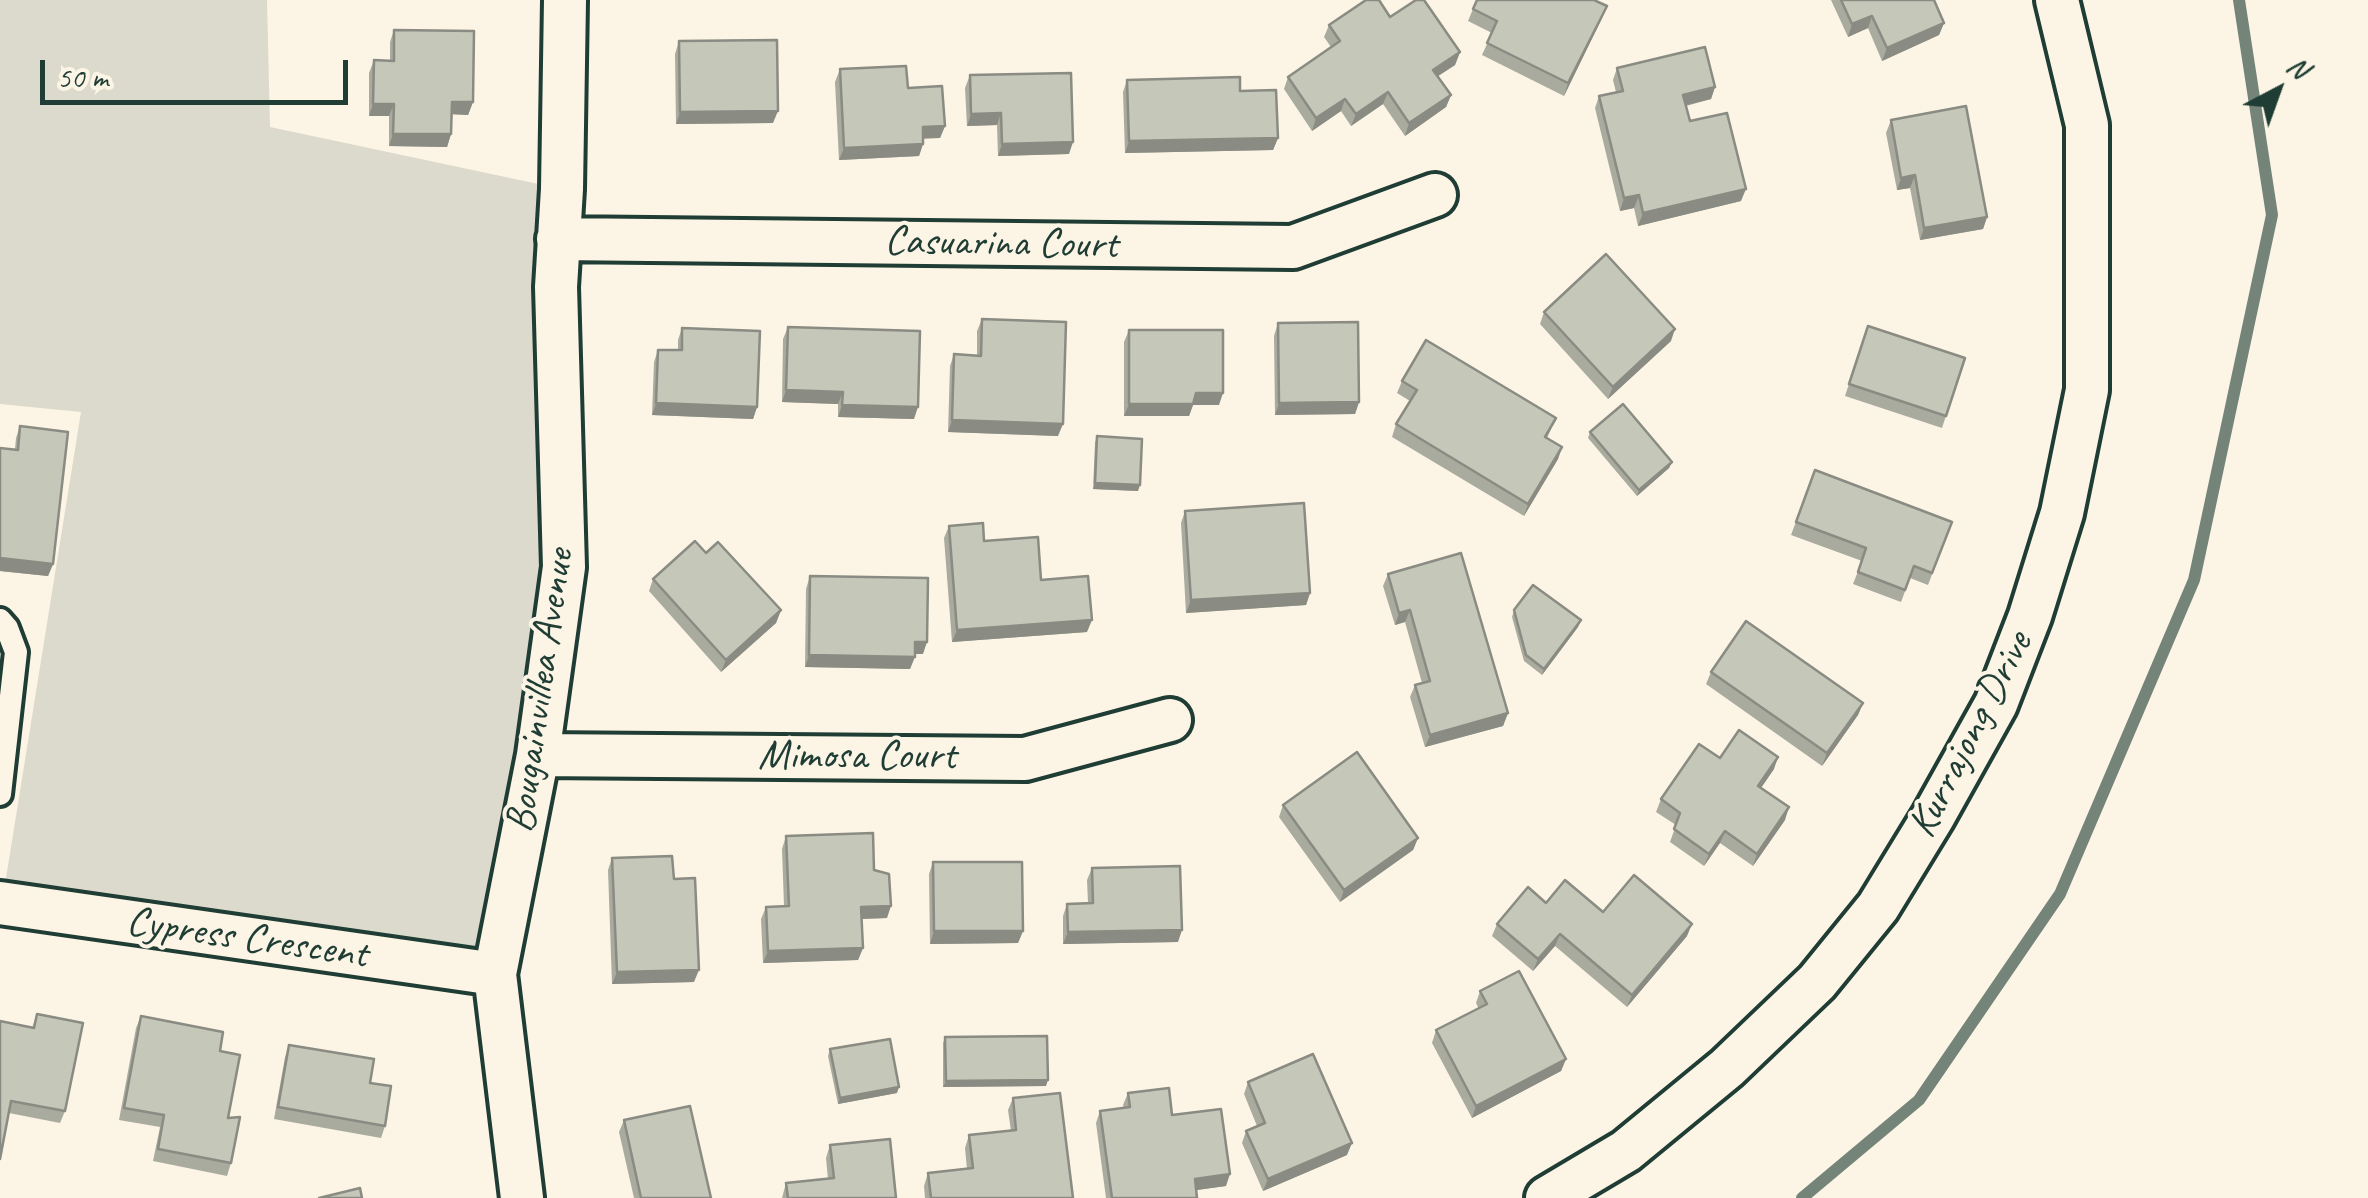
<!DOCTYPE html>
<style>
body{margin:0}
#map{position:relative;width:2368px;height:1198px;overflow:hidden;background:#fcf5e5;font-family:Caveat,sans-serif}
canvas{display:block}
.north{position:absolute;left:2228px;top:40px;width:100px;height:100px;-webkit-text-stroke:8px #fcf5e5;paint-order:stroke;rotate:41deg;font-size:28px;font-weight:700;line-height:40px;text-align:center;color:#1f3d34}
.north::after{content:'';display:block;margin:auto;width:35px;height:45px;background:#1f3d34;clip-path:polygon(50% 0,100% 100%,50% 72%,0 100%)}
.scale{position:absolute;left:40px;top:60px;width:308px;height:45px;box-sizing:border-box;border:5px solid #1f3d34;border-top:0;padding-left:12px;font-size:30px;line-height:35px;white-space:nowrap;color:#1f3d34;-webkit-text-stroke:8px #fcf5e5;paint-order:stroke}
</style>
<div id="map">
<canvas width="2368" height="1198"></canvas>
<div class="north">N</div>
<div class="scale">50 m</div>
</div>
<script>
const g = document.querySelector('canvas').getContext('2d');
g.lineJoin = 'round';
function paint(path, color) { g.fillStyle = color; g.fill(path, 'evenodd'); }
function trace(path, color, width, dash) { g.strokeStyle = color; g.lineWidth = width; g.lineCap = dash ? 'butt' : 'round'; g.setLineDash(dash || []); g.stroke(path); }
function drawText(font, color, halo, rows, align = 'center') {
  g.font = font + ' Caveat,sans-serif'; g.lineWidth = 8; g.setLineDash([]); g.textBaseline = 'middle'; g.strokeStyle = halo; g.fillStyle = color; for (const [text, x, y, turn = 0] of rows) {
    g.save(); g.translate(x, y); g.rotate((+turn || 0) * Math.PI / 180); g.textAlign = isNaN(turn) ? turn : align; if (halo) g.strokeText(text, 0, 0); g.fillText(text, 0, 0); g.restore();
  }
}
paint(new Path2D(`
 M0 0H267L270 127 562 189 564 567 495 974 2 903 81 412 0 404Z`), '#dcdacc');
trace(new Path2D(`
 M1802 1198 1919 1100 2060 894 2194 580 2272 215 2239 0`), '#758479', 12);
const lane = new Path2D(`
 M0 620 7 628 16 652 0 794`);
const street = new Path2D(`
 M558 239 1293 247 1435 195
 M538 755 1025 759 1170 720
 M0 903 495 974
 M522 1198 495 974 538 755 564 567 556 287 562 189 565 0
 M1547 1198 1626 1151 1727 1068 1817 982 1878 907 1933 817 1996 704 2030 616 2062 513 2087 390V125L2057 0`);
trace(lane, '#1f3d34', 30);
trace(street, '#1f3d34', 50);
trace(lane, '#fcf5e5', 22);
trace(street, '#fcf5e5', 42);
paint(new Path2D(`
 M1831 0H1934L1944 23 1939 35 1882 61 1868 28 1848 37Z
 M1607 6 1602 18 1564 96 1482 55 1492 33 1468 21 1473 9Z
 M1390 17 1460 52 1455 65 1438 76 1451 95 1446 107 1405 136 1383 104 1351 126 1341 111 1312 131 1284 89 1288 77 1331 47 1324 37 1329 25Z
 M394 30 473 102 468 115 452 114 451 134 447 147 389 146V116H369V73L374 60 390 61V42Z
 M679 41 773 123 676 124 675 54Z
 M1617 68 1715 87 1711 99 1686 106 1690 121 1741 201 1638 226 1634 208 1620 211 1595 108 1599 96 1616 92 1613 80Z
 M840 69 945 126 940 138H923V144L919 156 839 160 835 82Z
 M970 75 1069 154 998 156 997 125 967 126 965 88Z
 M1127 80 1240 91 1278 138 1273 150 1125 153 1123 92Z
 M1891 120 1987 217 1983 229 1920 240 1910 188 1897 190 1886 133Z
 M1544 312 1671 341 1608 399 1540 324Z
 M982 319 1058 436 948 432 950 366 954 354 977 355V331Z
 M1278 323 1359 402 1355 414 1275 415 1274 336Z
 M1868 326 1965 358 1942 428 1845 396Z
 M788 327 914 419 838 417V404L782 402 783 339Z
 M682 328 757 407 753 419 652 415 654 362 658 350H678V340Z
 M1129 330 1219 405H1193L1189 416H1124V342Z
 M1402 381 1556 418 1547 438 1562 447 1558 459 1524 516 1392 437 1396 424 1410 401 1397 393Z
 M20 426 53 564 48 576 0 571V448L15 449 16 438Z
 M1590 432 1672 462 1669 468 1637 496 1588 438Z
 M1097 436 1138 491 1093 489 1095 443Z
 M1815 470 1952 522 1928 585 1910 578 1901 602 1853 584 1862 561 1791 535Z
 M1185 511 1310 593 1306 605 1186 613 1181 523Z
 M949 526 984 541 1041 580 1087 632 952 642 944 538Z
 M706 553 781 610 776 623 721 672 649 591 653 579Z
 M1388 574 1508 713 1503 726 1425 747 1410 697 1415 685 1422 683 1405 622 1395 625 1383 586Z
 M810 576 923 654H915L910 669 805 667 806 589Z
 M1514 610 1581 620 1578 627 1542 675 1524 661 1512 617Z
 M1711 672 1863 703 1858 715 1822 766 1706 684Z
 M1720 758 1774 769 1761 788 1785 820 1753 866 1720 843 1704 866 1670 842 1676 825 1656 812 1661 799Z
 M1283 805 1418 838 1413 850 1340 902 1279 817Z
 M786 836 874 870 887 918 862 919 863 948 858 960 763 963 761 919 766 907 784 906 782 849Z
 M612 858 674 879 694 982 612 984 608 870Z
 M933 862 1023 931 1018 943 930 944 929 874Z
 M1092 868 1178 942 1063 944V916L1067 904 1088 903 1087 880Z
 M1546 903 1603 912 1687 936 1627 1007 1555 946 1533 971 1492 936 1497 924Z
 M1480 991 1566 1059 1561 1071 1472 1118 1432 1043 1436 1030 1479 1009 1476 1003Z
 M37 1014 65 1111 60 1123 9 1113 0 1021 32 1028Z
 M141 1016 220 1051 228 1118 231 1163 227 1176 153 1161 160 1127 119 1120 136 1028Z
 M945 1037 1046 1086 943 1087V1043Z
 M289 1045 370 1083 385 1126 381 1138 274 1119 285 1057Z
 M830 1049 897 1093 838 1104 828 1056Z
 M1248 1082 1347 1155 1263 1191 1242 1143 1246 1131 1257 1126 1244 1094Z
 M1128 1093 1172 1115 1226 1186 1196 1190 1197 1198H1106L1096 1123 1100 1111 1124 1108 1123 1105Z
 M1013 1098 1073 1198H925L924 1186 928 1173 967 1169 965 1148 969 1135 1011 1131 1008 1110Z
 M624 1120 711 1198H634L619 1132Z
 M830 1145 896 1198H782L786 1183 828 1179 826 1158Z`), '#a9ab9f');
paint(new Path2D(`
 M1607 6 1602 18 1564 96 1568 83Z
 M1872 16 1868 28 1848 37 1852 24Z
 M1944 23 1939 35 1882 61 1887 48Z
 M1460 52 1455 65 1429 82 1433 70Z
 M1715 87 1711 99 1679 107 1683 95Z
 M1388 92 1383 104 1351 126 1356 114Z
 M1451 95 1446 107 1405 136 1409 123Z
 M1345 99 1341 111 1312 131 1316 118Z
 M452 102H473L468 115 448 114Z
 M373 104H394L389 116H369Z
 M778 111 773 123 676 124 680 112Z
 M1001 113 997 125 967 126 971 114Z
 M945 126 940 138 918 139 923 127Z
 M393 134H451L447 147 389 146Z
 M1278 138 1273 150 1125 153 1129 141Z
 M1073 142 1069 154 998 156 1002 144Z
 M923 144 919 156 839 160 844 148Z
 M1915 175 1910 188 1897 190 1901 178Z
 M1746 189 1741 201 1638 226 1643 213Z
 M1639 195 1634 208 1620 211 1624 198Z
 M1987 217 1983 229 1920 240 1924 228Z
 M1675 329 1671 341 1608 399 1613 387Z
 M786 390 843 392 838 404 782 402Z
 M1196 393H1223L1219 405H1193L1189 416H1124L1129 404Z
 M1359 402 1355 414 1275 415 1279 403Z
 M656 403 757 407 753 419 652 415Z
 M842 405 918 407 914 419 838 417Z
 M952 420 1063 424 1058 436 948 432Z
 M1562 447 1558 459 1524 516 1528 504Z
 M1672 462 1669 468 1637 496 1639 490Z
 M1095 483 1140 485 1138 491 1093 489Z
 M0 558 53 564 48 576 0 571Z
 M1310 593 1306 605 1186 613 1191 600Z
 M781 610 776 623 721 672 726 660Z
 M1410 610 1405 622 1395 625 1399 613Z
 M1092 620 1087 632 952 642 957 630Z
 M1581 620 1578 627 1542 675 1544 669Z
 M915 642H927L923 654H910Z
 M809 655 915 657 910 669 805 667Z
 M1863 703 1858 715 1822 766 1827 753Z
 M1508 713 1503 726 1425 747 1430 735Z
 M1778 757 1774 769 1754 798 1758 786Z
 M1789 807 1785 820 1753 866 1757 854Z
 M1725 831 1720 843 1704 866 1709 854Z
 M1418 838 1413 850 1340 902 1344 890Z
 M891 906 887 918 857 919 861 907Z
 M1692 924 1687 936 1627 1007 1632 995Z
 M1182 930 1178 942 1063 944 1068 932Z
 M934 931H1023L1018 943 930 944Z
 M1560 934 1555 946 1533 971 1538 959Z
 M863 948 858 960 763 963 768 951Z
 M699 970 694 982 612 984 617 972Z
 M1566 1059 1561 1071 1472 1118 1476 1106Z
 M1048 1080 1046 1086 943 1087 946 1081Z
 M899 1087 897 1093 838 1104 840 1098Z
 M1352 1143 1347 1155 1263 1191 1268 1179Z
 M1230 1174 1226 1186 1190 1191 1195 1179Z`), '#8a8b82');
const building = new Path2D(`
 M1366 0H1379L1390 17 1416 0H1424L1460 52 1433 70 1451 95 1409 123 1388 92 1356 114 1345 99 1316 118 1288 77 1340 41 1329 25Z
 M1477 0H1594L1607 6 1568 83 1487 43 1497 21 1473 9Z
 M1841 0H1934L1944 23 1887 48 1872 16 1852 24Z
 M394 30 474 31 473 102H452L451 134H393L394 104H373L374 60 394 61Z
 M777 40 778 111 680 112 679 41Z
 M1705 47 1715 87 1683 95 1690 121 1727 113 1746 189 1643 213 1639 195 1624 198 1599 96 1623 91 1617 68Z
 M906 66 908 88 942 86 945 126 923 127V144L844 148 840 69Z
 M1071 73 1073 142 1002 144 1001 113 971 114 970 75Z
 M1240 77V91L1276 90 1278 138 1129 141 1127 80Z
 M1966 106 1987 217 1924 228 1915 175 1901 178 1891 120Z
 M1606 254 1675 329 1613 387 1544 312Z
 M982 319 1066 322 1063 424 952 420 954 354 981 356Z
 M1358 322 1359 402 1279 403 1278 323Z
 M1868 326 1965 358 1946 416 1849 384Z
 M788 327 920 331 918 407 842 405 843 392 786 390Z
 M682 328 760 331 757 407 656 403 658 350H682Z
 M1129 330H1223V393H1196L1193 404H1129Z
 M1426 340 1556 418 1545 437 1562 447 1528 504 1396 424 1417 390 1402 381Z
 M1623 404 1672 462 1639 490 1590 432Z
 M20 426 68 432 53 564 0 558V448L18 450Z
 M1097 436 1142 439 1140 485 1095 483Z
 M1815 470 1952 522 1932 573 1914 566 1905 590 1858 572 1866 548 1796 522Z
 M1304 503 1310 593 1191 600 1185 511Z
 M983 523 984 541 1038 537 1041 580 1088 576 1092 620 957 630 949 526Z
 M695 541 706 553 718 542 781 610 726 660 653 579Z
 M1461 553 1508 713 1430 735 1415 685 1430 681 1410 610 1399 613 1388 574Z
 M810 576 928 578 927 642H915V657L809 655Z
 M1533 585 1581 620 1544 669 1526 655 1514 610Z
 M1746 621 1863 703 1827 753 1711 672Z
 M1739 730 1778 757 1758 786 1789 807 1757 854 1725 831 1709 854 1674 829 1680 813 1661 799 1699 744 1720 758Z
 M1357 752 1418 838 1344 890 1283 805Z
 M873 833 874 870 889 874 891 906 861 907 863 948 768 951 766 907 789 906 786 836Z
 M672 856 674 879 695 878 699 970 617 972 612 858Z
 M933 862H1022L1023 931H934Z
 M1180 866 1182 930 1068 932 1067 904 1093 903 1092 868Z
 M1634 875 1692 924 1632 995 1560 934 1538 959 1497 924 1528 887 1546 903 1565 880 1603 912Z
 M1519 971 1566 1059 1476 1106 1436 1030 1487 1004 1480 991Z
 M37 1014 83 1023 65 1111 11 1101 0 1159V1021L34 1028Z
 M141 1016 223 1032 220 1051 240 1055 228 1118 240 1117 231 1163 158 1149 164 1115 124 1108Z
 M1047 1036 1048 1080 946 1081 945 1037Z
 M890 1039 899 1087 840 1098 830 1049Z
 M289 1045 374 1059 370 1083 391 1086 385 1126 278 1107Z
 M1313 1054 1352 1143 1268 1179 1246 1131 1265 1123 1248 1082Z
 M1169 1088 1172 1115 1221 1109 1230 1174 1195 1179 1197 1198H1112L1100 1111 1130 1107 1128 1093Z
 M1060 1093 1073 1198H931L928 1173 973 1168 969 1135 1016 1130 1013 1098Z
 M690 1106 711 1198H641L624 1120Z
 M890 1139 896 1198H788L786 1183 834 1178 830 1145Z
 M360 1188 362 1198H319Z`);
paint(building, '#c5c7b9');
trace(building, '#8a8b82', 2.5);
drawText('42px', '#1f3d34', '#fcf5e5', [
 ["Casuarina Court",1001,244,1],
 ["Bougainvillea Avenue",541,691,-82],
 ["Kurrajong Drive",1971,735,-63],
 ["Mimosa Court",857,757],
 ["Cypress Crescent",247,939,8]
]);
</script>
